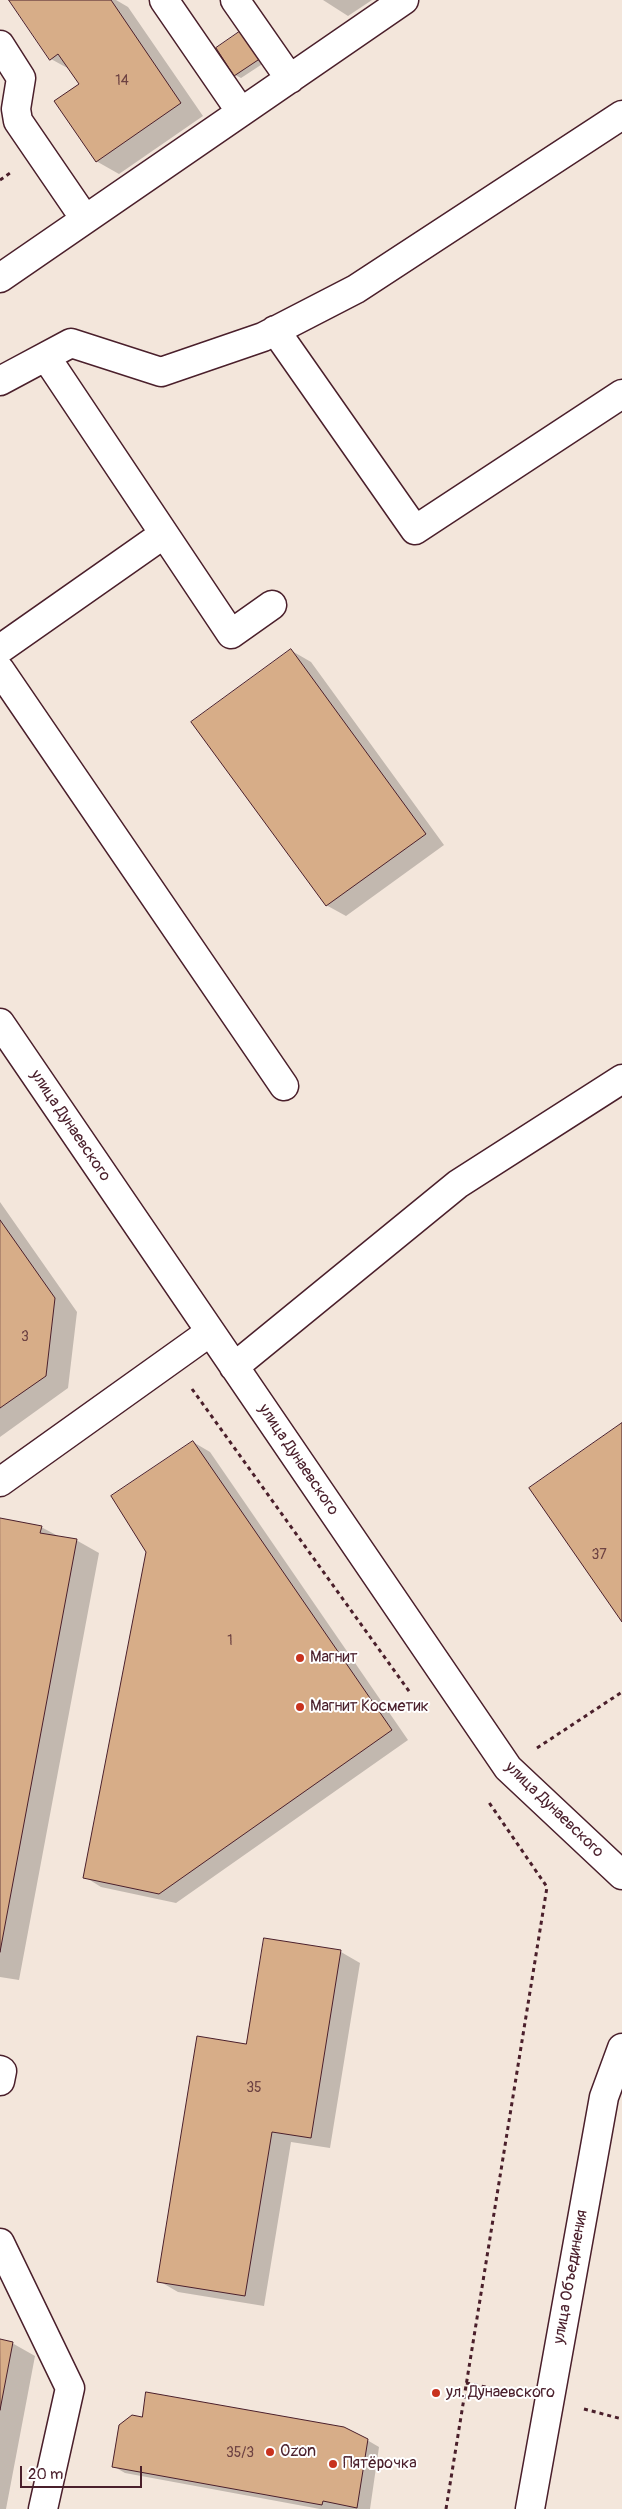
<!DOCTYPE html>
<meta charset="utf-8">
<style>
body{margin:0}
#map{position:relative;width:622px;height:2509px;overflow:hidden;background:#f3e6db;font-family:Pangolin,sans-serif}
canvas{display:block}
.scale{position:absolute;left:20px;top:2466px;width:122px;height:22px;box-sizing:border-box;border:2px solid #4a1f2b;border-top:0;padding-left:6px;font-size:15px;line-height:18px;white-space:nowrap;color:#4a1f2b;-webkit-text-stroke:4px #fff;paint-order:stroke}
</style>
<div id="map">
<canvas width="622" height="2509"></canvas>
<div class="scale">20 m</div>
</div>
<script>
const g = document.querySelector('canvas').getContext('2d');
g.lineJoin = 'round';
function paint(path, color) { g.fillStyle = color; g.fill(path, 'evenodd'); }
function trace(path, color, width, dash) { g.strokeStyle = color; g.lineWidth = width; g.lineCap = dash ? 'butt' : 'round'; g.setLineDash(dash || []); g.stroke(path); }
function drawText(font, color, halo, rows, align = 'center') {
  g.font = font + ' Pangolin,sans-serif'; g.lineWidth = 4; g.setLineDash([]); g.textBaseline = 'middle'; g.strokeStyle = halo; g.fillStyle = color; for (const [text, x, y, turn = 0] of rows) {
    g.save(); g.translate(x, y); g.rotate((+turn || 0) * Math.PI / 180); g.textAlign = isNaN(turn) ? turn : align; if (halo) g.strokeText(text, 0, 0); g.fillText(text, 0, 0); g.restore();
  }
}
paint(new Path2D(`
 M10 0H116L128 7 203 116 119 174 96 161 81 85 71 70 51 59Z
 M323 0H372L348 16Z
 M242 31 267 61 241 78 235 75Z
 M292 651 311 662 444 845 346 916 326 905Z
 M0 1202 77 1312 68 1388 0 1437Z
 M193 1442 210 1452 408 1740 176 1903 101 1887 85 1877Z
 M0 1522 41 1527 60 1537 76 1540 99 1553 19 1980 0 1977Z
 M341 1952 360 1963 330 2148 291 2142 264 2306 178 2292 159 2281 247 2046Z
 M0 2340 12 2343 35 2356 6 2509H0Z
 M367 2440 379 2447 370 2509H320L125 2473 113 2466Z`), '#0003');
const building = new Path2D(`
 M9 0H111L181 103 96 162 54 101 79 84 58 54 50 60Z
 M242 30 261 58 234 76 216 48Z
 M291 649 426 834 326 906 191 722Z
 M0 1220 55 1298 46 1376 0 1408Z
 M622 1423V1622L529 1488Z
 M193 1441 392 1730 159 1894 83 1878 146 1552 111 1496Z
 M0 1518 42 1526 40 1533 77 1539 0 1952Z
 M264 1938 341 1950 311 2138 272 2132 245 2296 157 2282 197 2036 246 2044Z
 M0 2339 13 2342 0 2410Z
 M146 2392 344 2427 368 2439 357 2508 323 2501 322 2505 112 2467 119 2425 132 2415 142 2417Z`);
paint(building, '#d7ad88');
trace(building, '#4a1f2b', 1);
const minor = new Path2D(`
 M164 0 241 112
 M235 0 290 79
 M0 45 21 78 16 109 18 121 85 219
 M0 278 404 0
 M275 330 415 530 622 394
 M46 357 231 634 272 605
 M0 381 71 343 161 372 263 337 356 289 622 115
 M0 649 164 534
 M0 670 284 1086
 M0 1023 508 1768 622 1875
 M234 1367 458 1184 622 1079
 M0 1482 210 1332
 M0 2070 2 2071 0 2081
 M0 2243 70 2388 43 2509
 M530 2509 604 2097 622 2048`);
trace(minor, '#4a1f2b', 31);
trace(new Path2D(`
 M0 180 10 173
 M192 1389 411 1694
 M537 1748 622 1692
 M466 2383 514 2393
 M584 2409 622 2419
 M446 2509 547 1887 488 1801`), '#4a1f2b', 3, [4, 4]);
trace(minor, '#fff', 28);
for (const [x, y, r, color] of [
 [300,1658,5,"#c8321e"],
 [300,1707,5,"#c8321e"],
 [436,2393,5,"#c8321e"],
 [270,2452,5,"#c8321e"],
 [333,2464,5,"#c8321e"]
]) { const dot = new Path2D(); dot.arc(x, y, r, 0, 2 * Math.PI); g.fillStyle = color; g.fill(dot); trace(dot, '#fff', 2); }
drawText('14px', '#6d4242', null, [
 ["14",122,81],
 ["3",25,1337],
 ["37",599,1555],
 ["1",230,1641],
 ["35",254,2088],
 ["35/3",240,2453]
]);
drawText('16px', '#4a1f2b', '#fff', [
 ["улица Дунаевского",70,1126,56],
 ["улица Дунаевского",298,1460,56],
 ["улица Дунаевского",554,1810,44],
 ["улица Объединения",571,2277,-80]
]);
drawText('16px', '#4a1f2b', '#fff', [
 ["Магнит",310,1658],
 ["Магнит Косметик",310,1707],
 ["ул. Дунаевского",446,2393],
 ["Ozon",280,2452],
 ["Пятёрочка",343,2464]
], 'left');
</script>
